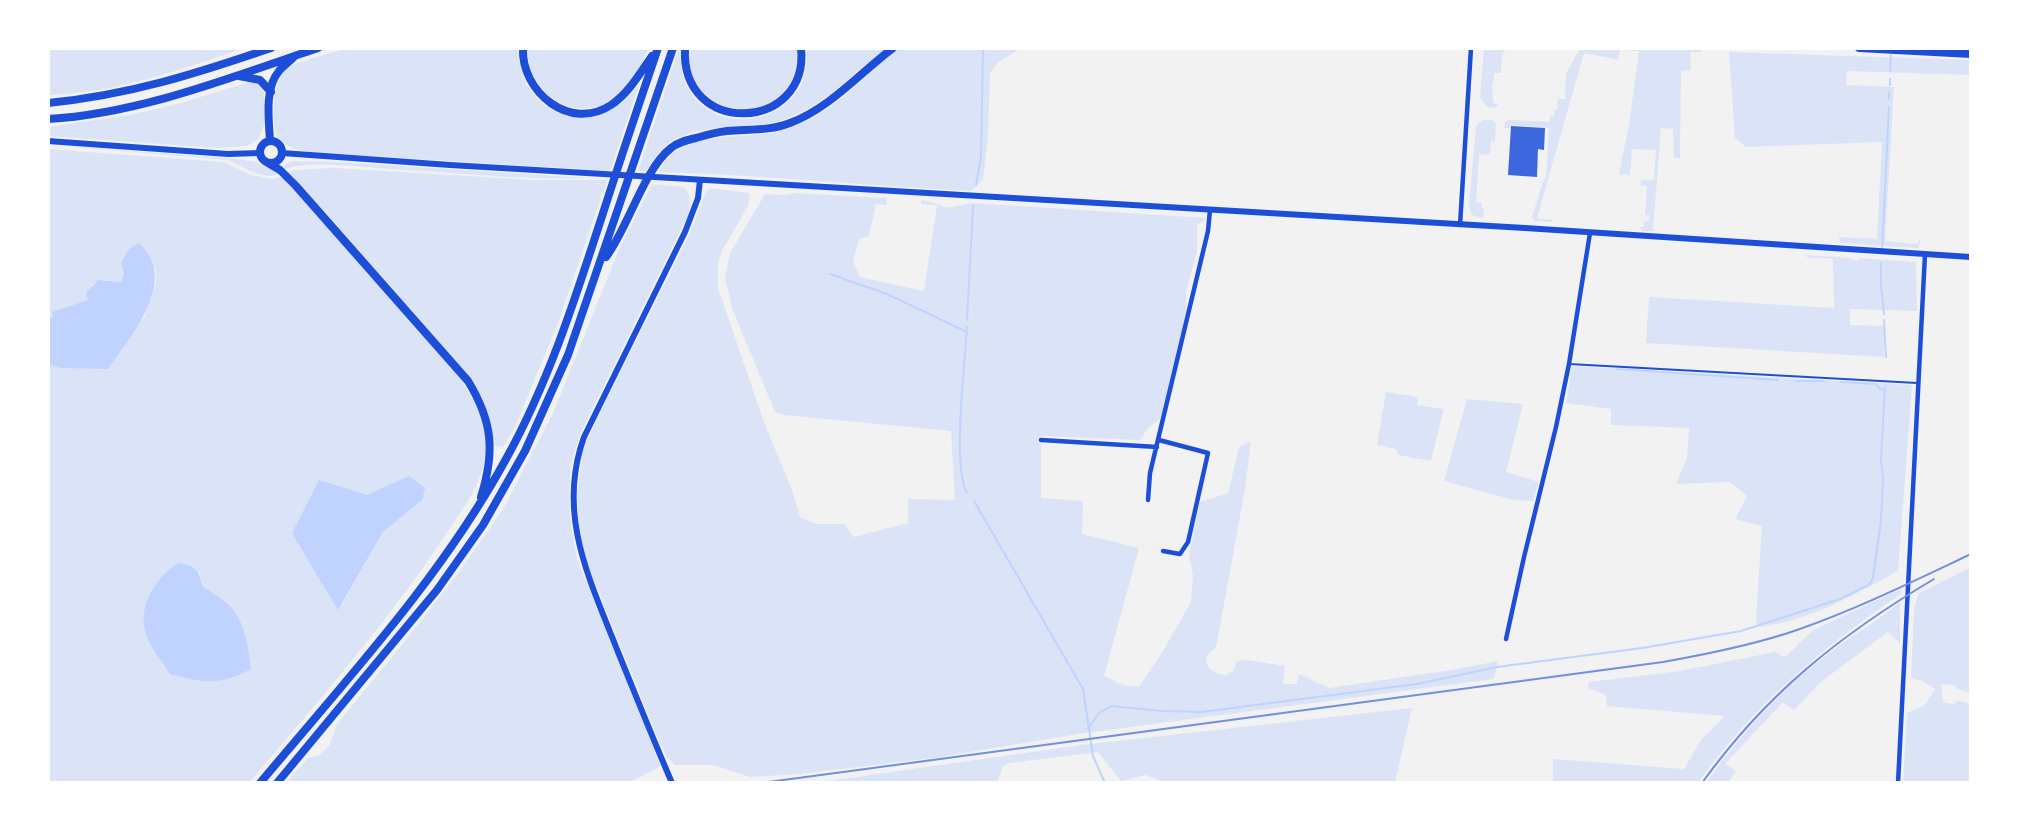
<!DOCTYPE html>
<style>
body{margin:0}
#map{position:relative;width:2019px;height:831px;overflow:hidden;background:#f2f2f2;font-family:Cabin,sans-serif}
canvas{display:block}
.frame{position:absolute;inset:0;border:50px solid #fff;pointer-events:none}
</style>
<div id="map">
<canvas width="2019" height="831"></canvas>
<div class="frame"></div>
</div>
<script>
const g = document.querySelector('canvas').getContext('2d');
g.lineJoin = 'round';
function paint(path, color) { g.fillStyle = color; g.fill(path, 'evenodd'); }
function trace(path, color, width, dash) { g.strokeStyle = color; g.lineWidth = width; g.lineCap = dash ? 'butt' : 'round'; g.setLineDash(dash || []); g.stroke(path); }
paint(new Path2D(`
 M48 48H244C181 70 115 93 48 95Z
 M348 48H519C515 93 559 129 602 114 618 109 628 97 639 85L610 171 320 153C308 152 289 150 280 140 269 127 273 80 286 69 296 61 334 53 348 48Z
 M527 48H648C642 66 630 86 615 98 575 126 527 94 527 48Z
 M688 48H797C797 55 797 64 796 71 794 81 788 88 781 95 758 118 720 113 699 88 690 76 689 62 688 48Z
 M807 48H886C857 70 831 99 798 114 787 118 775 123 763 125 733 128 695 125 669 143 659 151 653 161 646 171H638L679 49C681 63 681 78 689 90 714 132 779 127 801 85 807 74 807 60 807 48Z
 M899 48H1022L998 62 990 73 988 136 983 180 971 191C867 186 763 175 659 172 662 167 665 161 669 157 697 130 752 140 784 130 830 117 863 77 899 48Z
 M1484 48H1521L1520 50 1505 49 1502 55 1501 73H1494V81L1492 82C1492 92 1493 94 1493 103L1498 104 1495 108 1487 107 1480 98Z
 M1580 48 1702 49V52H1690L1691 70 1681 71 1680 158H1674L1673 129 1661 128 1653 231H1642L1640 227H1644V221H1649V214L1645 216 1647 186 1640 185 1642 180H1654L1656 150 1632 149 1630 175 1619 174 1629 125 1639 51 1620 50 1618 60 1584 53 1537 218 1552 220V222L1535 221 1532 217 1544 179H1546L1549 128 1511 125 1510 128H1504L1505 122 1508 120 1550 122V116H1554V110H1557L1558 99H1565L1566 74Z
 M1729 52 1971 60V75L1847 71 1846 85 1894 87 1885 241 1917 244 1919 240H1921L1918 248 1840 243 1838 232 1840 237 1877 239 1882 142 1746 147 1735 138Z
 M250 82 258 84 264 92V125L258 139 247 146 218 148 48 136V127L130 115 177 104Z
 M1484 120H1493L1496 124 1495 141H1491L1490 155 1479 154 1476 202 1482 203V208L1484 209 1483 218 1472 215 1469 205 1476 126Z
 M48 145 237 159 256 162 280 174C260 181 244 166 227 160Z
 M48 149 224 162 251 175 273 179 283 176 448 362C471 392 491 423 484 462 479 490 459 514 444 537 386 624 316 704 249 783H48ZM129 249 155 268 156 283 144 318 83 368H69L92 285 106 280 121 282 124 274 121 262ZM319 481 367 495 422 500 383 532 339 609ZM199 572 203 587 227 603 147 639Z
 M291 161 336 162 589 178C525 181 454 172 390 169 369 167 299 160 284 170V165Z
 M335 168 534 180H607L558 323 515 427 504 446 498 447 495 445 483 399 467 374 304 188 287 172 294 170Z
 M652 184 684 187C692 196 690 204 688 215L580 434 571 464 569 498 570 519 577 559 661 766 628 783H286L308 758 319 755 329 746 337 724 405 641 459 572 503 509 553 413 620 247Z
 M710 188 749 193 750 195 748 206 723 249 718 262V288L764 422 793 493 800 517 817 524H845L853 537 908 523V499L955 500 951 431 784 415 775 412 732 308 725 277 730 253 765 194 784 195 796 193 886 198 887 205 876 204 869 236 859 239 853 261 860 277 924 291 937 205 921 204V200C930 201 934 203 941 206 951 210 963 204 973 203L1206 218 1197 226V252L1186 291V313L1161 418 1148 428 1140 440 1041 436V498L1083 501 1082 534 1139 548 1104 676 1123 685 1139 687 1163 651 1191 602 1193 576 1189 555 1200 502 1228 493 1239 447 1251 441 1245 489 1216 648C1198 657 1207 674 1226 675L1233 671 1237 661 1247 660 1285 666 1283 684H1297L1299 674 1329 688 1457 669 1498 661 1494 679 1078 734 940 757 800 774 750 777 712 765H675L667 758 657 736 584 556 580 536 577 493 583 450 595 423 691 231 705 194Z
 M1807 255 1852 258V260H1858L1859 258 1916 262 1917 311 1850 309V325L1884 326V357L1646 343 1649 297 1834 308 1833 259 1806 257Z
 M1572 366 1912 385 1898 571C1854 595 1809 621 1759 627L1756 622 1762 526 1735 519 1747 496 1730 482 1676 484 1687 458 1689 428 1611 425V409L1566 403Z
 M1386 392 1418 397 1417 405 1444 409 1431 461 1398 455 1396 449 1377 445Z
 M1467 399 1523 404 1506 472 1539 482 1533 501 1514 500 1444 481Z
 M1971 567V693L1957 689 1955 685 1941 684 1943 702 1954 704 1957 701 1971 704V783H1903L1907 713 1924 706 1935 689 1923 681 1911 678 1914 608 1919 593Z
 M1901 589V594C1824 646 1752 706 1698 783H1553V759L1684 769 1701 740 1725 716 1607 706 1606 695 1588 688 1589 682 1680 671 1775 652 1785 657 1813 630Z
 M1900 602V643L1888 632 1822 681 1794 710 1783 702 1725 764 1736 771 1728 783H1706C1741 734 1784 687 1833 650 1855 634 1879 620 1900 602Z
 M1412 708 1395 783H1167L1146 775 1121 781 1098 752 1010 763 1003 766 997 783H814L1081 745Z`), '#dbe4f7');
paint(new Path2D(`
 M139 243C180 280 131 336 108 369L62 368 48 364V321L53 316 52 312 88 300 86 293 98 280 121 282 124 274 121 262 129 249Z
 M409 476 425 488 422 500 383 532 338 610 292 533 319 480 367 495Z
 M178 563C196 566 198 569 203 587 211 592 220 597 227 603 245 619 248 646 251 669 219 686 204 683 170 674 163 662 152 650 147 637 136 607 154 580 178 563Z`), '#bfd3fe');
trace(new Path2D(`
 M1890 71 1891 55
 M1890 85V79
 M1889 99V92
 M976 185 981 157 983 48
 M1882 251 1889 107
 M1881 263V284L1884 314
 M830 274 887 294 967 332
 M967 320 973 206
 M1884 320 1886 357
 M967 327C965 362 952 467 967 493
 M1617 369 1778 380
 M1796 381H1824
 M1841 382 1876 384 1880 389 1885 390
 M974 501 1083 689 1093 756 1105 783
 M1088 729 1099 713 1111 706 1162 711 1202 712 1417 684 1497 667 1642 648 1741 631 1840 599 1870 584 1873 578 1881 520 1883 479 1881 459 1885 387`), '#bfd3fe', 2);
paint(new Path2D(`
 M1511 126 1545 128 1544 150 1538 149 1537 177 1508 175Z`), '#3d67dc');
trace(new Path2D(`
 M1569 364 1917 383`), '#1d4ed8', 2);
trace(new Path2D(`
 M1460 225 1471 48
 M1041 440 1157 447
 M1159 440 1208 453 1188 542 1180 554 1163 551
 M1148 500 1150 473 1208 231 1210 210
 M1506 639 1524 557 1556 427 1569 364 1590 233
 M1898 783 1925 254`), '#1d4ed8', 4.5);
trace(new Path2D(`
 M48 141 228 154 260 153
 M282 153 450 165 1525 228 1971 257
 M672 783C653 739 636 696 618 652 590 580 556 515 584 437L685 232 698 198 700 180`), '#1d4ed8', 6);
trace(new Path2D(`
 M1859 48 1971 54
 M239 76 260 80 271 92
 M48 103C129 95 195 74 271 48
 M48 119C139 114 232 77 318 48
 M270 141C269 121 264 89 279 71 283 66 289 62 293 58
 M260 152a11 11 0 1 1 22 0a11 11 0 1 1-22 0Z`), '#1d4ed8', 8);
trace(new Path2D(`
 M523 48C521 92 570 132 611 105 629 93 640 73 652 56
 M685 48C680 138 810 132 801 48
 M268 163 280 170 296 186 468 381C493 422 495 452 481 497
 M606 257C628 228 644 169 671 148 678 142 687 140 696 138 706 135 717 132 727 131 749 129 770 131 790 123 830 108 860 73 893 48
 M260 783C347 679 441 578 506 459 550 380 577 293 605 207 622 154 640 101 658 48
 M277 783 437 590 483 525 525 451 568 355 673 48`), '#1d4ed8', 8);
trace(new Path2D(`
 M761 783 1663 662C1708 654 1754 645 1797 630 1857 609 1914 581 1971 554
 M1702 783C1766 694 1840 635 1934 579`), '#7290e2', 2);
</script>
